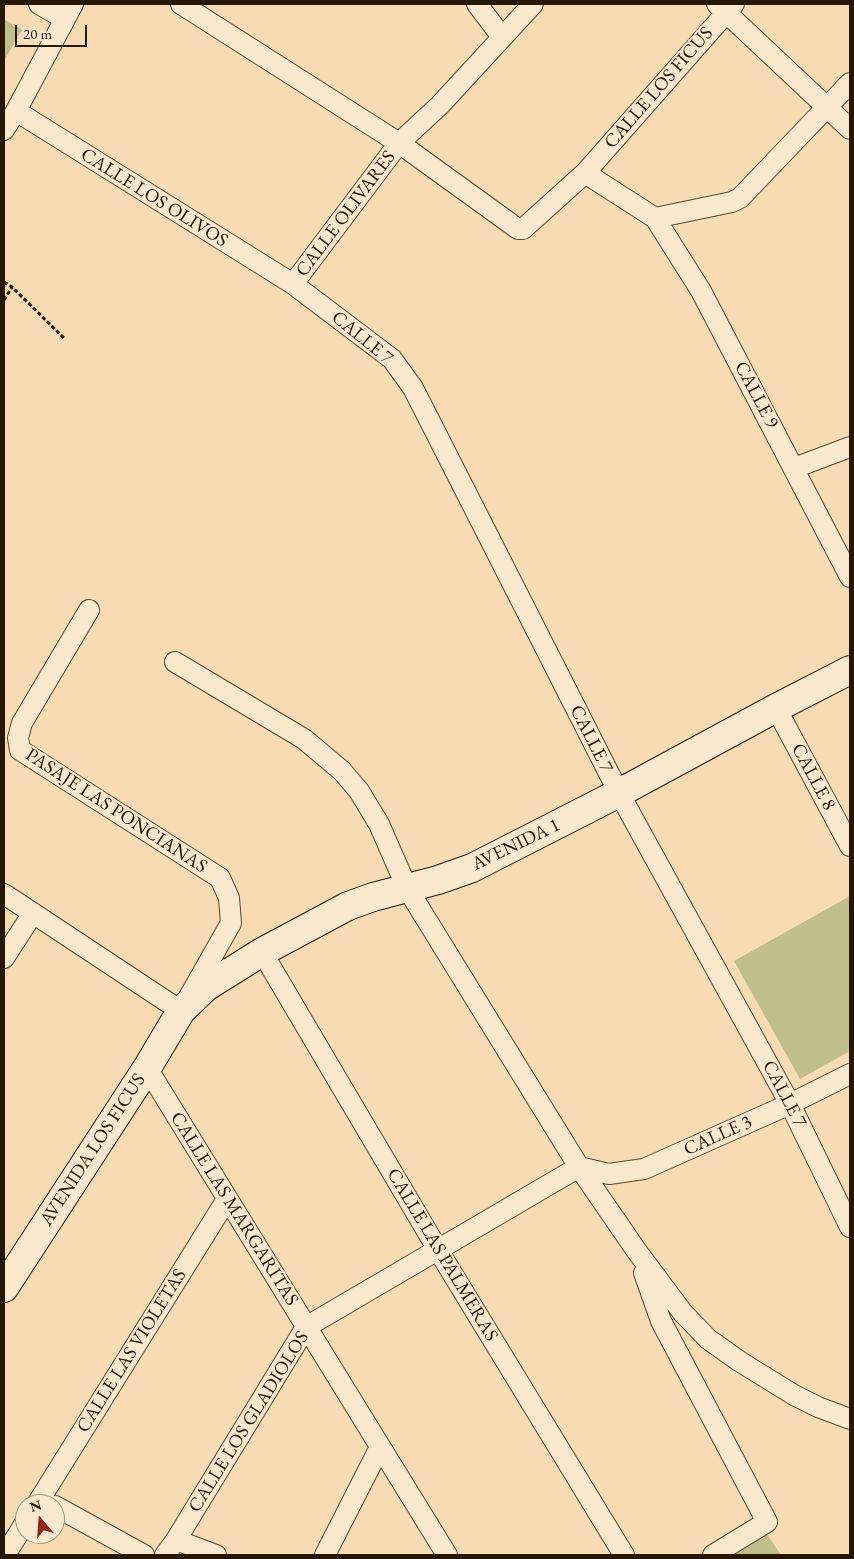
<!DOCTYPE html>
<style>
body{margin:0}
#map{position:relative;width:854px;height:1559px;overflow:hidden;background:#f7dcb3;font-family:"EB Garamond",serif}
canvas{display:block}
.frame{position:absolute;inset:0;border:5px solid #261604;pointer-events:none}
.north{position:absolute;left:15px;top:1494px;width:50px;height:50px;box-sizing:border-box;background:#fae8ce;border:1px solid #a5947d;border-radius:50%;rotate:342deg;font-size:14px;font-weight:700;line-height:20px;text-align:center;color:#261604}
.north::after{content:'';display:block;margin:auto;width:18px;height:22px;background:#8f2418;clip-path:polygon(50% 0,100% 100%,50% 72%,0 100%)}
.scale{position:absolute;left:15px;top:25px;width:72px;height:22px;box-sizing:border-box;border:2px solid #261604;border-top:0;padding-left:6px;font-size:15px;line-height:18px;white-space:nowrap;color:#261604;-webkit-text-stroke:4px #fae8ce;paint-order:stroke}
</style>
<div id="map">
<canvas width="854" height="1559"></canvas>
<div class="frame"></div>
<div class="north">N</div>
<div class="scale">20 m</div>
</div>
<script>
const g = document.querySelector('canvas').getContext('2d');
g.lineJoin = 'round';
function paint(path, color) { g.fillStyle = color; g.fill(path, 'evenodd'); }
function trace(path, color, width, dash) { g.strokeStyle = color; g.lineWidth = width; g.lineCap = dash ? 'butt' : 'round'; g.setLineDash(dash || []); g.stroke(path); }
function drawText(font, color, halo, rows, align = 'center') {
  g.font = font + ' "EB Garamond",serif'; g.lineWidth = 4; g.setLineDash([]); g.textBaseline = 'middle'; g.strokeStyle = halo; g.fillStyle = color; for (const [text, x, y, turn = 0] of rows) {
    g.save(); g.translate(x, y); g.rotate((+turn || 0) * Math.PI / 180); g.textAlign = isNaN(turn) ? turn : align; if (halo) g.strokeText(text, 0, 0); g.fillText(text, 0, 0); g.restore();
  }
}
paint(new Path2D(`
 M4 19 22 30 4 61Z
 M850 896V1051L800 1079 734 961Z
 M766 1533 781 1555H732Z`), '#c1bf89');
const street = new Path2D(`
 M39 4 65 19
 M181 4 399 143 518 229H523L585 173 655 218 701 291 850 577
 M477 4 502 37
 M717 4 850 129
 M16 111 293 284 392 359 413 388 619 793 790 1104 850 1227
 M4 130 16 111 73 4
 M585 173 734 4
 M655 218 732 202 740 198 850 83
 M293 284 399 143 440 105 533 4
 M794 468 850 447
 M175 662 304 739 342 771 359 791 379 824 407 888 579 1167 636 1250 683 1313 708 1339 739 1361 794 1395 818 1407 850 1419
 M776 708 850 846
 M4 894 181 1011 231 923 229 898 220 878 20 750 18 738 22 723 89 610
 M262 952 438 1250 624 1555
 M4 958 33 913
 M147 1068 447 1555
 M644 1273 661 1321 767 1522 713 1555
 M37 1504 227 1199
 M55 1506 144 1555
 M176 1540 216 1555
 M5 1555 25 1523
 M165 1555 176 1540 306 1327 579 1167 609 1174 644 1169 790 1104 850 1074
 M325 1555 380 1447`);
const secondary = new Path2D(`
 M4 1288 147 1068 181 1011 206 987 262 952 348 906 373 897 438 880 472 868 619 793 776 708 850 670`);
trace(street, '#5a4830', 22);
trace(secondary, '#261604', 30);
trace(new Path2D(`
 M4 282 12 287 64 338
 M4 300 12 287`), '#261604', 3, [4, 2.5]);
trace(street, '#fae8ce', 20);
trace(secondary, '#fae8ce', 28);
drawText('19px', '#261604', '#fae8ce', [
 ["CALLE LOS FICUS",659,88,-49],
 ["CALLE LOS OLIVOS",154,198,32],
 ["CALLE OLIVARES",346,214,-53],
 ["CALLE 7",362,338,39],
 ["CALLE 9",756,395,62],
 ["CALLE 7",591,739,63],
 ["CALLE 8",813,777,62],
 ["PASAJE LAS PONCIANAS",116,811,33],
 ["AVENIDA 1",516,845,-26],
 ["CALLE 7",784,1094,62],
 ["CALLE 3",718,1136,-24],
 ["AVENIDA LOS FICUS",93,1150,-57],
 ["CALLE LAS MARGARITAS",234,1209,58],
 ["CALLE LAS PALMERAS",442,1255,59],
 ["CALLE LAS VIOLETAS",132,1351,-58],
 ["CALLE LOS GLADIOLOS",249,1422,-58]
]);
</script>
